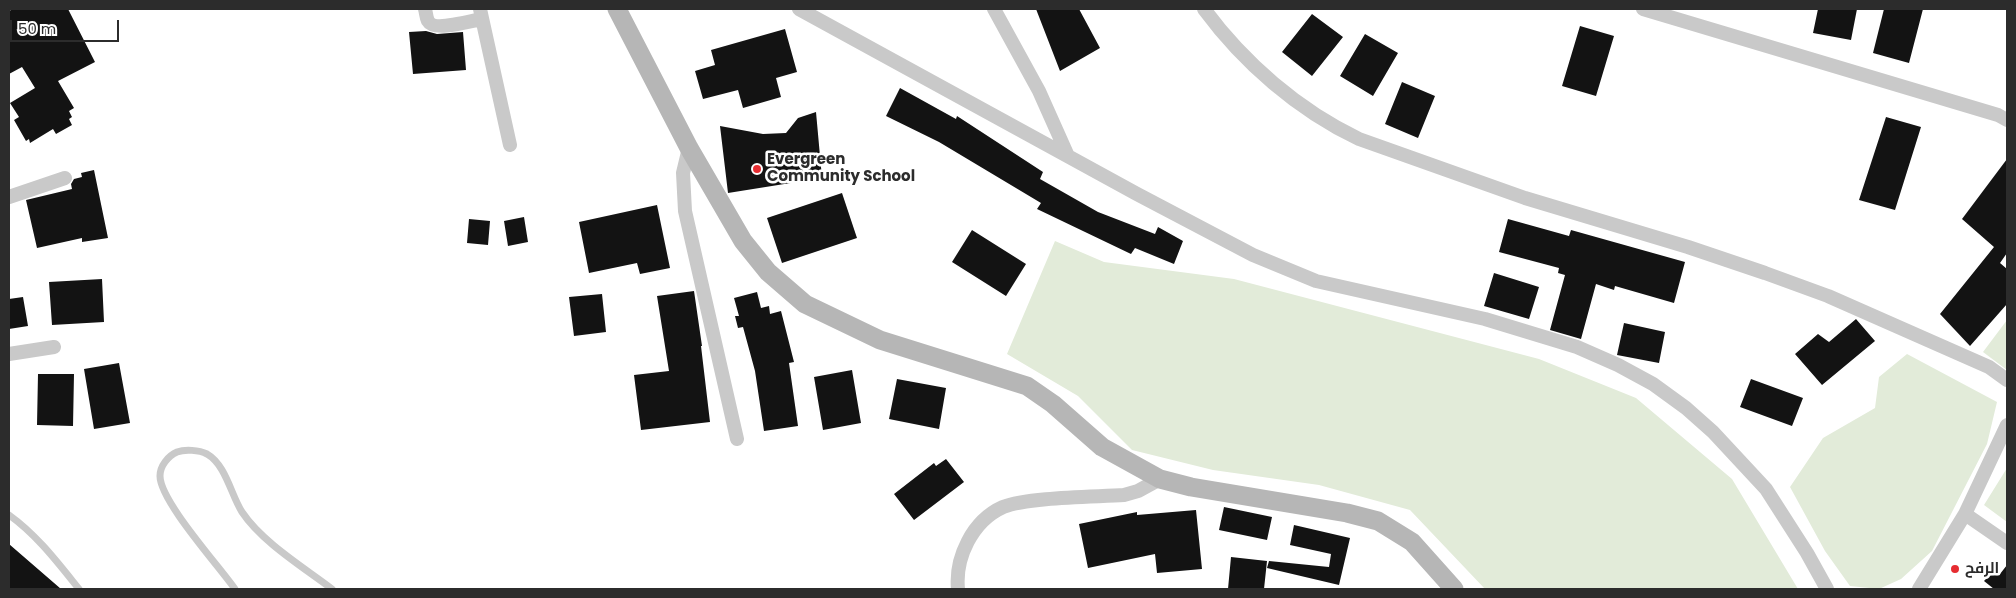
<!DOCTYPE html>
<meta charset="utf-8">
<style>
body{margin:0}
#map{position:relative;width:2016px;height:598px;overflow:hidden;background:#fff;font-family:Poppins,sans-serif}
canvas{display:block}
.frame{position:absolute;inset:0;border:10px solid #2c2c2c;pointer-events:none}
.scale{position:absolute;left:10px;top:20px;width:109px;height:22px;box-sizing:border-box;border:2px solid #2c2c2c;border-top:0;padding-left:6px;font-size:15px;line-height:18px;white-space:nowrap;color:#2c2c2c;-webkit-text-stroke:4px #fff;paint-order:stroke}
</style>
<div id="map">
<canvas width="2016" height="598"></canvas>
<div class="frame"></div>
<div class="scale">50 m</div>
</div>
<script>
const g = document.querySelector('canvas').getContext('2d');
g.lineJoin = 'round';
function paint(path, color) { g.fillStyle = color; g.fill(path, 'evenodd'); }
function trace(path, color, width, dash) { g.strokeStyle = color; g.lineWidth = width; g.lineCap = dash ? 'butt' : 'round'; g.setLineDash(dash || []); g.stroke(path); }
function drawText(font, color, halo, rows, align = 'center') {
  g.font = font + ' Poppins,Cairo,sans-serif'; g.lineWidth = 5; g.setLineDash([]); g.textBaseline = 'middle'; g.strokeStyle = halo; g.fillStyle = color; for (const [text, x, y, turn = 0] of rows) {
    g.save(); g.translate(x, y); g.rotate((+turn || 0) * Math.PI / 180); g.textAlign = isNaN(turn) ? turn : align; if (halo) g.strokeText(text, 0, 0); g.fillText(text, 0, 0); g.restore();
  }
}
paint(new Path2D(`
 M1055 241 1104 262 1234 279 1539 359 1636 398 1732 479 1798 589H1485L1410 510 1319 485 1213 470 1132 450 1078 396 1007 354Z
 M2007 320V370L1983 352Z
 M1907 354 1997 402 1987 444 1932 551 1901 579 1879 589 1850 586 1825 551 1790 487 1823 438 1875 408 1879 377Z
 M2007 468V522L1984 505Z`), '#e2ebd9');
paint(new Path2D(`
 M13 9H68L95 62 58 81 74 108 69 111 72 117 69 119 72 125 56 134 53 129 30 143 29 139 26 141 14 120 19 117 10 103 35 88 22 67 9 74V11Z
 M1036 9H1079L1100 48 1060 71Z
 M1818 9H1857L1851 40 1813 33Z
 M1884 9H1923L1909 63 1873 53Z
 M1312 14 1343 37 1312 76 1282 52Z
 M1580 26 1614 36 1596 96 1562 86Z
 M785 29 797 72 776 78 781 97 743 108 738 90 703 99 695 71 715 65 711 50Z
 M426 31 437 34 463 32 466 70 413 74 409 32Z
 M1365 34 1398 53 1373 96 1340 76Z
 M1402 82 1435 96 1418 138 1385 124Z
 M900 88 956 119 957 116 1043 172 1040 179 1098 212 1155 234 1158 227 1183 241 1174 264 1135 248 1131 254 1037 209 1041 203 939 142 886 116Z
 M816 112 822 178 728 193 720 126 763 134 786 133 798 118Z
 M1886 117 1921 127 1895 210 1859 200Z
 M2007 159V253L2000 263 2007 269V304L1970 346 1940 314 1994 247 1962 219Z
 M94 170 108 238 82 242V238L37 248 26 200 72 189 71 184 74 179 82 177 81 173Z
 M842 193 857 238 782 263 767 218Z
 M657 205 670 268 640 274 637 263 589 273 579 222Z
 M524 217 528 242 508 246 504 221Z
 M469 219 490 221 488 245 467 243Z
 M1508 219 1569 236 1571 230 1685 262 1674 303 1615 286 1614 290 1596 284 1581 339 1550 330 1565 275 1558 273 1559 268 1499 252Z
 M972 230 1026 264 1006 296 952 262Z
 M1494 273 1539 287 1529 319 1484 306Z
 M102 279 104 322 52 325 49 282Z
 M694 291 702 346H701L710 422 641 430 634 375 669 371 657 296Z
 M757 292 761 308 769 306 770 314 781 311 794 362 789 363 798 426 764 431 755 371 743 327 738 328 735 316H739L734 298Z
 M602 294 606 332 574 336 569 297Z
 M23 297 28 326 9 329V299Z
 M1856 319 1875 341 1822 385 1795 354 1818 334 1829 342Z
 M1624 323 1665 332 1659 363 1617 355Z
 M119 363 130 423 94 429 84 369Z
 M852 370 861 423 823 430 814 377Z
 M38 374H74L73 426 37 425Z
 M897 379 946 388 939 429 889 419Z
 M1751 379 1803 398 1792 426 1740 407Z
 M946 459 964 482 914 520 894 494 934 463 936 466Z
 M1224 507 1272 517 1267 540 1219 530Z
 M1196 510 1202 569 1157 573 1155 554 1088 568 1079 524 1137 512V515Z
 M1294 525 1350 538 1339 585 1267 568 1269 561 1329 567 1331 554 1290 545Z
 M9 544 61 589H9Z
 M1231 557 1267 561 1264 589H1228Z
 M2007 565V589H1994L1984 581 1995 569 2000 574Z`), '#131313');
trace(new Path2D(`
 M9 515C37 535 58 563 79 589
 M235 589C219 566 160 501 160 476 160 466 168 456 177 452 185 449 199 450 207 454 226 465 231 495 242 512 262 542 303 567 332 589`), '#c9c9c9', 7);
trace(new Path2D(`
 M425 9C426 12 426 17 428 21 434 32 470 21 482 19
 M480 9 510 145
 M799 9 1137 194 1253 255 1316 281 1485 319 1577 347 1618 365 1653 384 1686 408 1713 432 1766 489 1807 553 1827 589
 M994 9 1039 91 1068 156
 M1204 9C1244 63 1298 110 1359 139L1525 198 1688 247 1765 273 1828 296 1989 367 2007 380
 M1643 9 1998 115 2007 120
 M689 148 683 173 685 211 737 439
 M9 197 65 178
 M9 354 54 347
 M1965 514 2007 543
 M958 589C955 558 972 521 1003 507 1028 497 1094 497 1124 495L1138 491 1160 479
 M1919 589 1965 514 2007 425`), '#c9c9c9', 14);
trace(new Path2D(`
 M617 9 689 148 743 241 768 272 805 304 880 340 1027 386 1053 404 1102 447 1160 479 1191 487 1347 513 1378 521 1412 542 1454 589`), '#b6b6b6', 19);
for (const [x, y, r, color] of [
 [757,169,5,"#e62c31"],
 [1955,569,5,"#e62c31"]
]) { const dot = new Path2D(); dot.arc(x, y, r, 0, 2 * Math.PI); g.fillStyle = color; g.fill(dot); trace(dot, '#fff', 2); }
drawText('bold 15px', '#2c2c2c', '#fff', [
 ["Evergreen",767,160],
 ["Community School",767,177],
 ["الرفح",1965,569]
], 'left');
</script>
